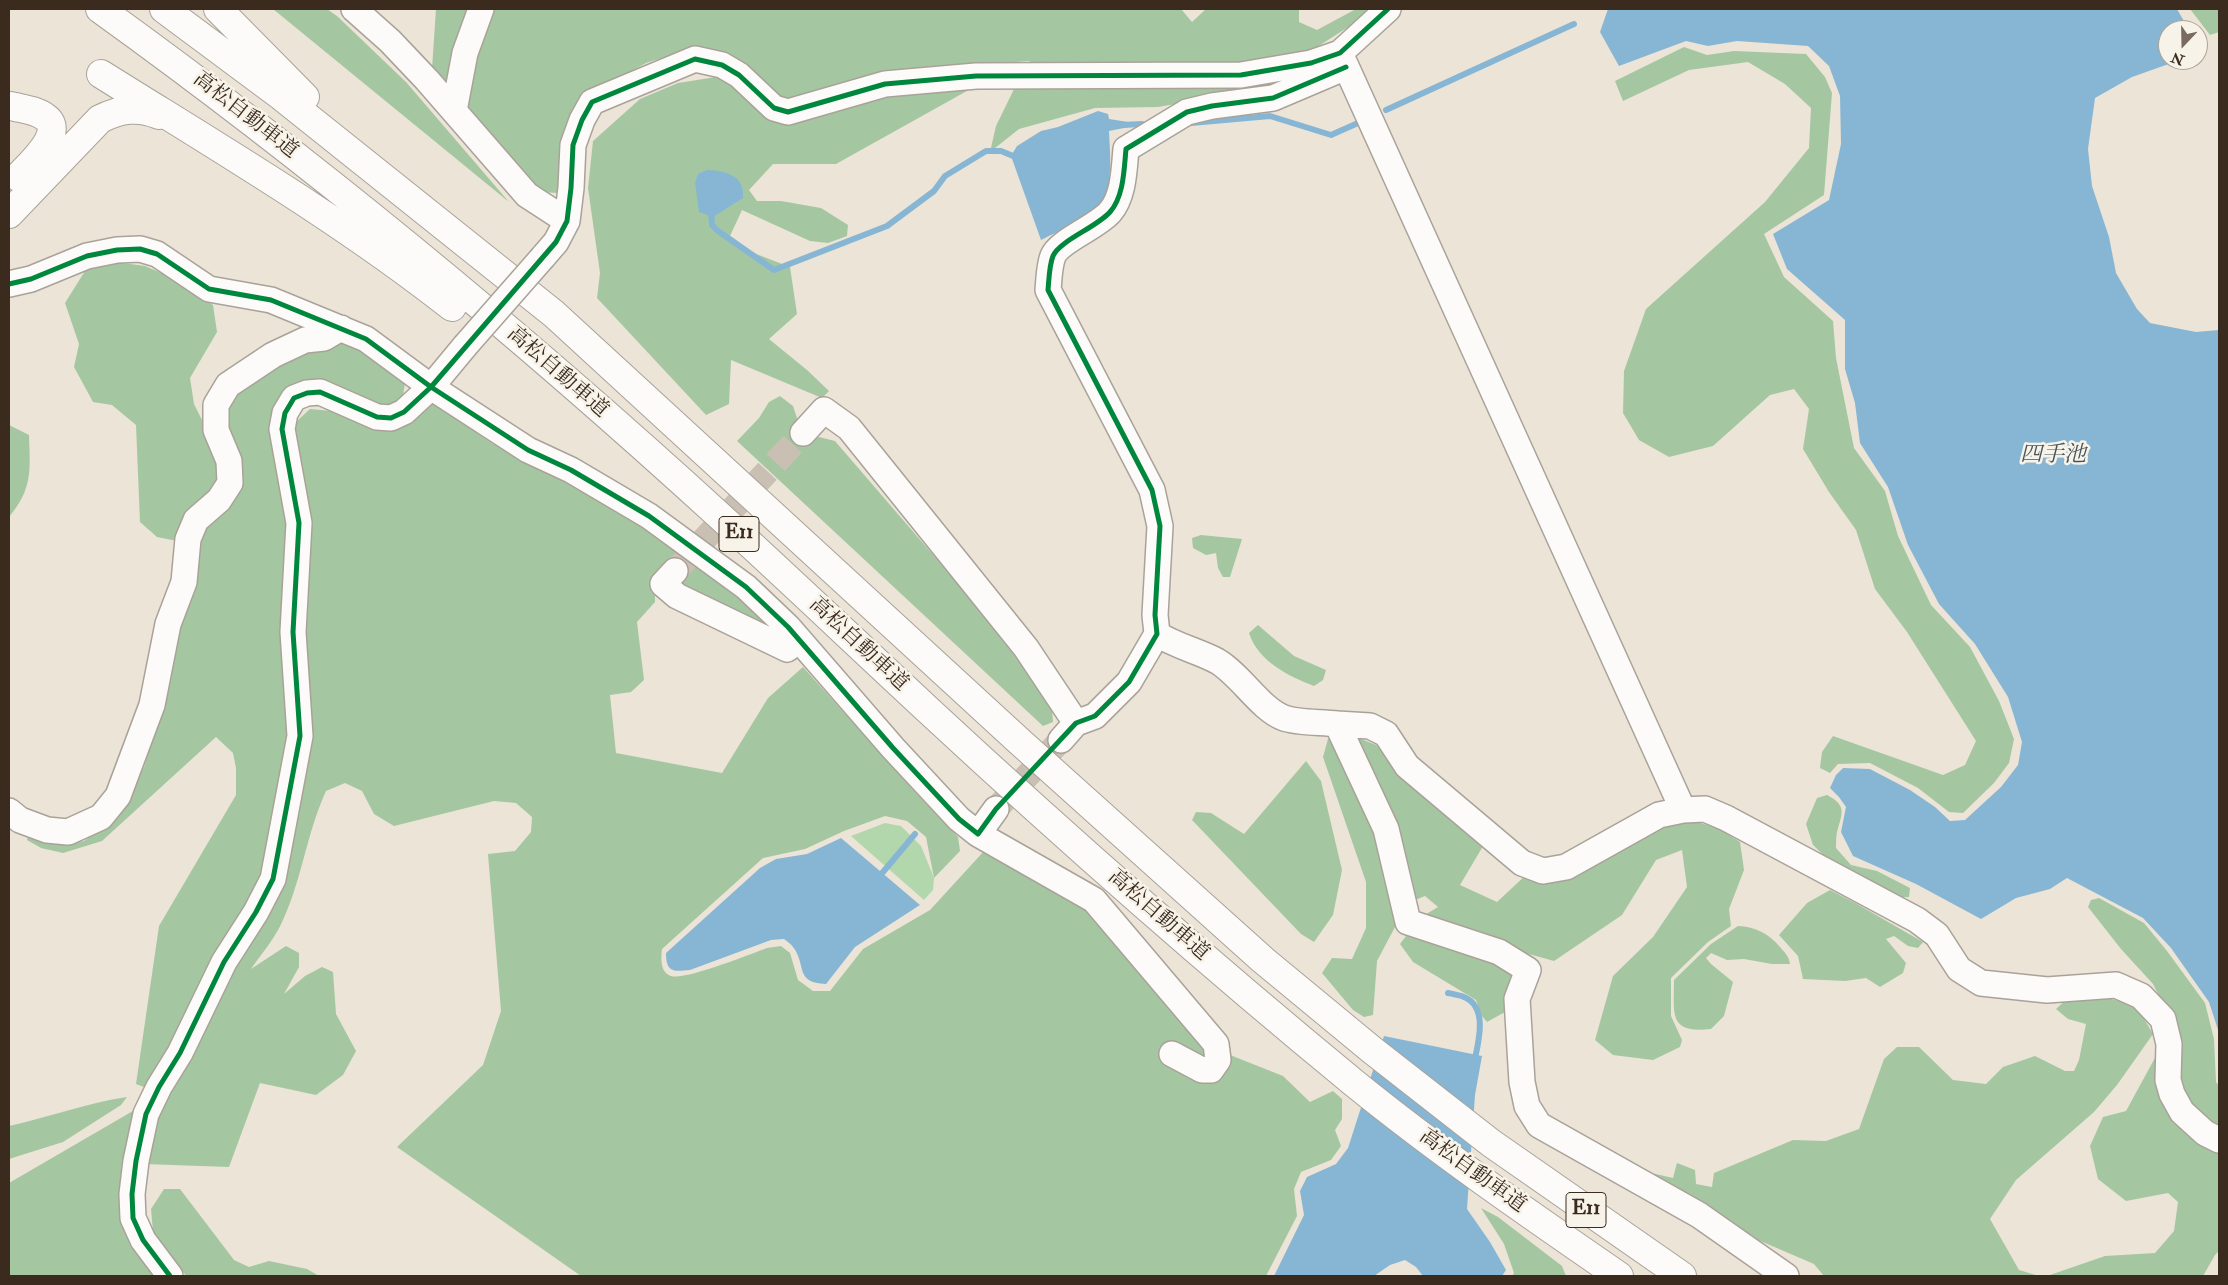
<!DOCTYPE html>
<meta charset="utf-8">
<style>
body{margin:0}
#map{position:relative;width:2228px;height:1285px;overflow:hidden;background:#ece4d7;font-family:"IM FELL Double Pica",serif}
canvas{display:block}
.frame{position:absolute;inset:0;border:10px solid #3b2a1e;pointer-events:none}
.north{position:absolute;left:2158px;top:20px;width:50px;height:50px;box-sizing:border-box;background:#f7f3e8;border:1px solid #aca397;border-radius:50%;rotate:201deg;font-size:14px;font-weight:700;line-height:20px;text-align:center;color:#3b2a1e}
.north::after{content:'';display:block;margin:auto;width:18px;height:22px;background:#796b5f;clip-path:polygon(50% 0,100% 100%,50% 72%,0 100%)}
</style>
<div id="map">
<canvas width="2228" height="1285"></canvas>
<div class="frame"></div>
<div class="north">N</div>
</div>
<script>
const g = document.querySelector('canvas').getContext('2d');
g.lineJoin = 'round';
function paint(path, color) { g.fillStyle = color; g.fill(path, 'evenodd'); }
function trace(path, color, width, dash) { g.strokeStyle = color; g.lineWidth = width; g.lineCap = dash ? 'butt' : 'round'; g.setLineDash(dash || []); g.stroke(path); }
function drawText(font, color, halo, rows, align = 'center') {
  g.font = font + ' "IM FELL Double Pica","Noto Serif JP",serif'; g.lineWidth = 5; g.setLineDash([]); g.textBaseline = 'middle'; g.strokeStyle = halo; g.fillStyle = color; for (const [text, x, y, turn = 0] of rows) {
    g.save(); g.translate(x, y); g.rotate((+turn || 0) * Math.PI / 180); g.textAlign = isNaN(turn) ? turn : align; if (halo) g.strokeText(text, 0, 0); g.fillText(text, 0, 0); g.restore();
  }
}
paint(new Path2D(`
 M885 823 901 826 921 846 934 878 933 890 924 900 851 836Z`), '#b2d7ac');
paint(new Path2D(`
 M273 9H327L337 16 406 82 509 202Z
 M436 9H1181L1192 22 1206 9H1299V22L1317 30 1356 9H1365L1367 15 1317 47 1293 78 1251 91 1158 107 1095 108 1019 129 990 152 996 126 1016 85 1050 68 1028 61 991 64 974 87 836 164H773L749 190 757 201H781L821 208 848 225 847 236 828 243 810 241 742 210 730 236 751 252 790 267 797 314 769 339 807 370 829 391 822 398 731 360 729 404 706 415 597 298 600 273 588 188 593 141 640 99 678 83 716 77 729 63 698 46 646 63 593 92 567 178 557 193 542 192 518 172 432 69Z
 M2190 9H2219V32L2210 35Z
 M1684 47 1707 55 1734 51 1806 54 1825 77 1832 93 1824 195 1764 234 1784 277 1833 321 1836 358 1854 448 1885 491 1898 536 1931 605 1970 647 1999 701 2014 739 2009 763 1994 783 1963 813 1949 812 1918 788 1870 763 1838 764 1830 773 1820 768 1822 752 1833 736 1943 775 1965 765 1976 741 1907 632 1875 589 1856 530 1829 492 1803 449 1809 409 1794 389 1770 395 1713 446 1669 457 1639 440 1623 413 1624 371 1646 309 1765 202 1809 148 1811 108 1785 84 1748 62 1689 70 1623 101 1615 81Z
 M108 261 145 266 173 278 213 305 217 332 190 378 194 404 213 442 219 477 177 541 157 537 140 522 136 425 112 405 93 402 74 367 79 344 65 303 85 271Z
 M339 340 378 357 405 383 403 396 388 408 295 388 291 522 289 738 263 877 149 1089 136 1084 159 926 236 795V768L233 753 216 737 102 841 63 853 41 848 27 840 28 836 58 845 84 841 116 817 144 767 166 697 178 634 194 583 195 549 203 527 237 493 225 414 233 390 287 360Z
 M780 396 793 406 798 421 794 429 806 445 819 437 835 441 953 578 1048 698 1052 708 1053 722 1043 726 737 441 759 418 769 402Z
 M431 402 493 444 589 493 679 551 712 574 770 625 766 630 655 583V602L637 622 644 680 631 692 610 695 616 753 722 773 768 698 803 667 916 793 958 837 960 851 934 878 926 837 907 821 885 816 844 831 805 849 763 858 662 949C661 959 660 972 671 976 683 981 751 954 767 948L781 946 790 953 798 980 813 991H830L863 949 930 910 985 850 1099 917 1225 1053 1283 1076 1310 1102 1333 1091 1342 1099V1119L1335 1130 1341 1146 1331 1160 1301 1172 1294 1189 1297 1216 1266 1276H581L397 1147 483 1065 501 1011 488 854 515 851 531 832 532 817 516 803 494 801 394 826 374 814 362 791 345 783 326 791C307 832 302 879 283 920 276 937 262 953 251 969L286 946 299 953V967L284 994 305 976 322 967 333 972 336 1014 356 1051 343 1075 316 1095 260 1083 229 1167 144 1164 157 1108 231 968 309 736 293 439 297 421 310 409 332 411Z
 M9 425 29 435C30 471 33 488 9 517Z
 M1201 535 1242 539 1230 577H1223L1218 568 1216 553 1206 555 1193 548 1192 538Z
 M1258 625 1294 656 1326 670 1323 680 1314 686C1288 676 1258 661 1249 633Z
 M1356 737 1376 745 1399 768 1486 841 1460 885 1497 902 1527 874 1662 820 1693 821 1718 828 1740 842 1744 870 1729 909 1731 926 1708 942 1671 978V1016L1682 1040 1680 1047 1653 1060 1613 1055 1595 1040 1613 976 1653 937 1687 887 1682 850 1656 860 1622 915 1554 961 1518 951 1423 916 1438 907 1425 896 1410 902Z
 M1336 738 1377 827 1395 893V927L1377 961 1373 1015 1364 1017 1353 1010 1322 973 1332 958 1352 959 1366 928V882L1323 757 1328 739Z
 M1306 761 1321 781 1342 870 1333 915 1314 942 1301 934 1192 820 1196 812 1211 813 1244 834Z
 M1827 795C1844 804 1844 810 1838 828 1836 834 1836 841 1836 848L1851 865 1877 871 1910 888 1909 897H1889L1839 870 1813 845 1806 824 1817 798Z
 M1830 890 1857 904 1923 942 1918 948 1908 946 1894 936 1886 939 1906 963 1903 973 1880 987 1866 978 1845 981 1803 979 1798 956 1779 935 1807 903Z
 M2099 898 2144 923 2167 951 2205 1003 2214 1039 2216 1082 2219 1086V1133L2208 1127 2174 1083 2173 1024 2153 984 2121 949 2088 907 2091 900Z
 M1738 926C1756 927 1768 933 1780 947 1785 953 1789 956 1790 964H1772L1744 959 1727 960 1711 953 1706 958 1711 964 1733 982 1724 1016 1711 1029C1668 1034 1674 1014 1674 980L1711 944Z
 M1406 936 1417 937 1488 961 1511 974 1514 989 1505 1012 1487 1022 1482 1016 1476 1000 1413 962 1400 944Z
 M2071 995 2103 997 2136 1005 2153 1034 2117 1085 2094 1112 2016 1180 1990 1219 2019 1270 2039 1276H1824L1814 1264 1737 1231 1621 1166 1673 1178 1677 1163 1695 1170 1696 1184 1712 1187 1714 1173 1793 1140 1826 1141 1859 1129 1884 1059 1897 1047H1919L1953 1080 1986 1084 2003 1067 2035 1056 2065 1071H2074L2079 1060 2086 1024 2068 1019 2056 1009Z
 M2156 1056 2159 1097 2179 1127 2219 1155V1251L2215 1255 2203 1276H2047L2105 1256 2155 1253 2174 1231 2178 1202 2168 1193 2126 1201 2098 1179 2090 1146 2103 1117 2126 1111Z
 M127 1097 121 1105 63 1142 9 1159V1126C49 1117 87 1103 127 1097Z
 M138 1108 124 1180 158 1276H9V1183Z
 M164 1189H180L234 1260 249 1267 269 1261 307 1269 319 1276H186L153 1232 151 1209Z
 M1481 1208 1498 1217 1562 1266 1566 1276H1512L1514 1273 1504 1244Z`), '#a4c7a1');
paint(new Path2D(`
 M1608 9H2177L2189 30H2168V60H2180L2132 77 2095 98 2088 149 2092 186 2109 237 2116 273 2137 309 2150 323 2196 332 2219 330V1033L2209 1002 2171 948 2143 918 2067 878 2050 889 2016 898 1981 919 1916 884 1853 856 1841 832 1846 807 1839 797 1830 788 1836 775 1843 768 1870 769 1910 790 1935 807 1950 821 1965 820 2001 787 2018 765 2022 742 2008 697 1975 644 1939 604 1908 545 1888 487 1860 443 1855 403 1845 369V320L1787 269 1773 234 1829 200 1841 144 1840 96 1829 66 1808 46 1737 41 1708 46 1686 41 1619 66 1600 32Z
 M1098 111 1108 114 1109 119 1128 122 1129 127 1109 131C1110 156 1115 194 1094 213 1084 221 1054 233 1041 240L1011 156 1017 146 1041 131 1058 127Z
 M707 170C726 171 745 175 743 198L713 217 699 212 695 183 698 174Z
 M841 838 920 905 855 947 826 984C794 983 807 965 793 947 791 944 787 941 784 939L771 940 690 970C673 972 666 972 666 953L760 868 776 859 807 854Z
 M1384 1036 1482 1056 1475 1095 1467 1209 1490 1242 1506 1270 1502 1276H1423L1416 1267 1405 1260 1390 1265 1374 1276H1274L1304 1215 1300 1191 1307 1177 1336 1164 1348 1148Z`), '#87b6d4');
trace(new Path2D(`
 M1386 110 1574 24
 M1191 123 1270 116 1331 135 1358 123
 M1122 125 1142 124
 M711 209 712 225 718 231 774 270 887 226 934 191 945 176 986 151H1001L1018 158
 M878 878 915 834
 M1448 993C1453 994 1459 995 1464 997 1489 1007 1478 1044 1474 1063`), '#87b6d4', 6);
trace(new Path2D(`
 M675 571 803 433
 M996 809 1061 740`), '#c9bfb2', 25, [25, 12]);
const minor = new Path2D(`
 M354 9 390 41 427 80 527 195 567 221
 M1340 53 1683 810
 M454 111 465 53 481 9
 M543 257 556 242 567 221 571 188 573 145 582 120 592 102 695 59 722 65 739 75 774 108 788 112 885 84 976 76 1241 75 1311 63 1340 53 1388 9
 M9 284 31 279 87 256 117 250 140 249 157 254 209 289 271 300 366 339 431 387 528 450 571 470 649 516 746 587 788 627 893 748 959 819 978 834 996 809
 M803 433 824 410 849 428 1026 648 1076 723
 M675 571 663 584 677 596 787 649 799 640
 M1157 634C1176 646 1198 651 1217 661 1241 675 1260 709 1284 718 1298 723 1322 722 1337 724L1386 829 1408 922 1499 952 1528 970 1517 999 1522 1082 1527 1106 1539 1125 1699 1215 1786 1276
 M1337 724 1370 726 1386 734 1407 766 1522 863 1543 871 1566 867 1659 815 1683 810 1705 809 1726 818 1917 920 1937 935 1959 969 1981 983 2047 990 2116 985 2141 996 2163 1019 2169 1044 2168 1080 2172 1094 2182 1112 2205 1133 2219 1140
 M1061 740 1076 723 1095 716 1129 682 1157 634 1155 615 1160 526 1152 490 1048 290C1049 280 1049 266 1053 256 1059 241 1097 227 1110 212 1124 196 1124 169 1126 149L1187 112 1212 106 1273 98 1346 67
 M9 811 20 820 47 830 68 832 101 817 118 796 152 705 168 624 184 582 188 539 196 520 219 500 230 483 229 461 216 430V405L228 385 273 355 305 340 324 338 341 328
 M978 834 1094 900 1216 1044 1218 1060 1211 1070H1202L1172 1054
 M170 1276 143 1240 133 1218 132 1194 136 1161 146 1114 159 1087 180 1053 224 962 256 912 273 879 300 736 293 632 299 523 282 429 285 413 294 398 307 393 320 392 377 417 391 418 404 412 431 387 465 346`);
const motorway = new Path2D(`
 M100 9C318 166 525 338 723 519 792 582 859 646 927 709 1066 838 1208 963 1354 1083 1439 1152 1529 1214 1619 1276
 M164 9 281 96 554 314 1019 741 1263 960 1372 1050 1491 1143 1682 1276
 M218 9 305 97
 M101 74C219 148 343 221 452 307
 M11 106C22 109 36 110 45 117 67 132 29 165 18 177
 M9 214 100 119C120 109 138 106 159 115`);
trace(minor, '#a9a299', 28);
trace(motorway, '#a9a299', 30);
trace(minor, '#fcfbf9', 25);
trace(motorway, '#fcfbf9', 28);
const minorBridge = new Path2D(`
 M465 346 543 257`);
trace(minorBridge, '#a9a299', 28, []);
trace(minorBridge, '#fcfbf9', 25);
trace(new Path2D(`
 M9 284 31 279 87 256 117 250 140 249 157 254 209 289 271 300 366 339 431 387 528 450 571 470 649 516 746 587 788 627 893 748 959 819 978 834 996 809 1076 723 1095 716 1129 682 1157 634 1155 615 1160 526 1152 490 1048 290C1049 280 1049 266 1053 256 1059 241 1097 227 1110 212 1124 196 1124 169 1126 149L1187 112 1212 106 1273 98 1346 67
 M170 1276 143 1240 133 1218 132 1194 136 1161 146 1114 159 1087 180 1053 224 962 256 912 273 879 300 736 293 632 299 523 282 429 285 413 294 398 307 393 320 392 377 417 391 418 404 412 431 387 556 242 567 221 571 188 573 145 582 120 592 102 695 59 722 65 739 75 774 108 788 112 885 84 976 76 1241 75 1311 63 1340 53 1388 9`), '#00873e', 5);
for (const [x, y, w] of [
 [739,534,40],
 [1586,1210,40]
]) { const box = new Path2D(); box.roundRect(x - w / 2, y - 17.5, w, 35, 4); g.fillStyle = '#f7f3e8'; g.fill(box); trace(box, '#3b2a1e', 1); }
drawText('bold 20px', '#3b2a1e', null, [
 ["E11",739,534],
 ["E11",1586,1210]
]);
drawText('21px', '#3b2a1e', '#f7f3e8', [
 ["高松自動車道",245,116,38],
 ["高松自動車道",557,373,41],
 ["高松自動車道",858,645,43],
 ["高松自動車道",1158,916,41],
 ["高松自動車道",1472,1172,36]
]);
drawText('italic 22px', '#47545d', '#f7f3e8', [
 ["四手池",2053,456]
]);
</script>
